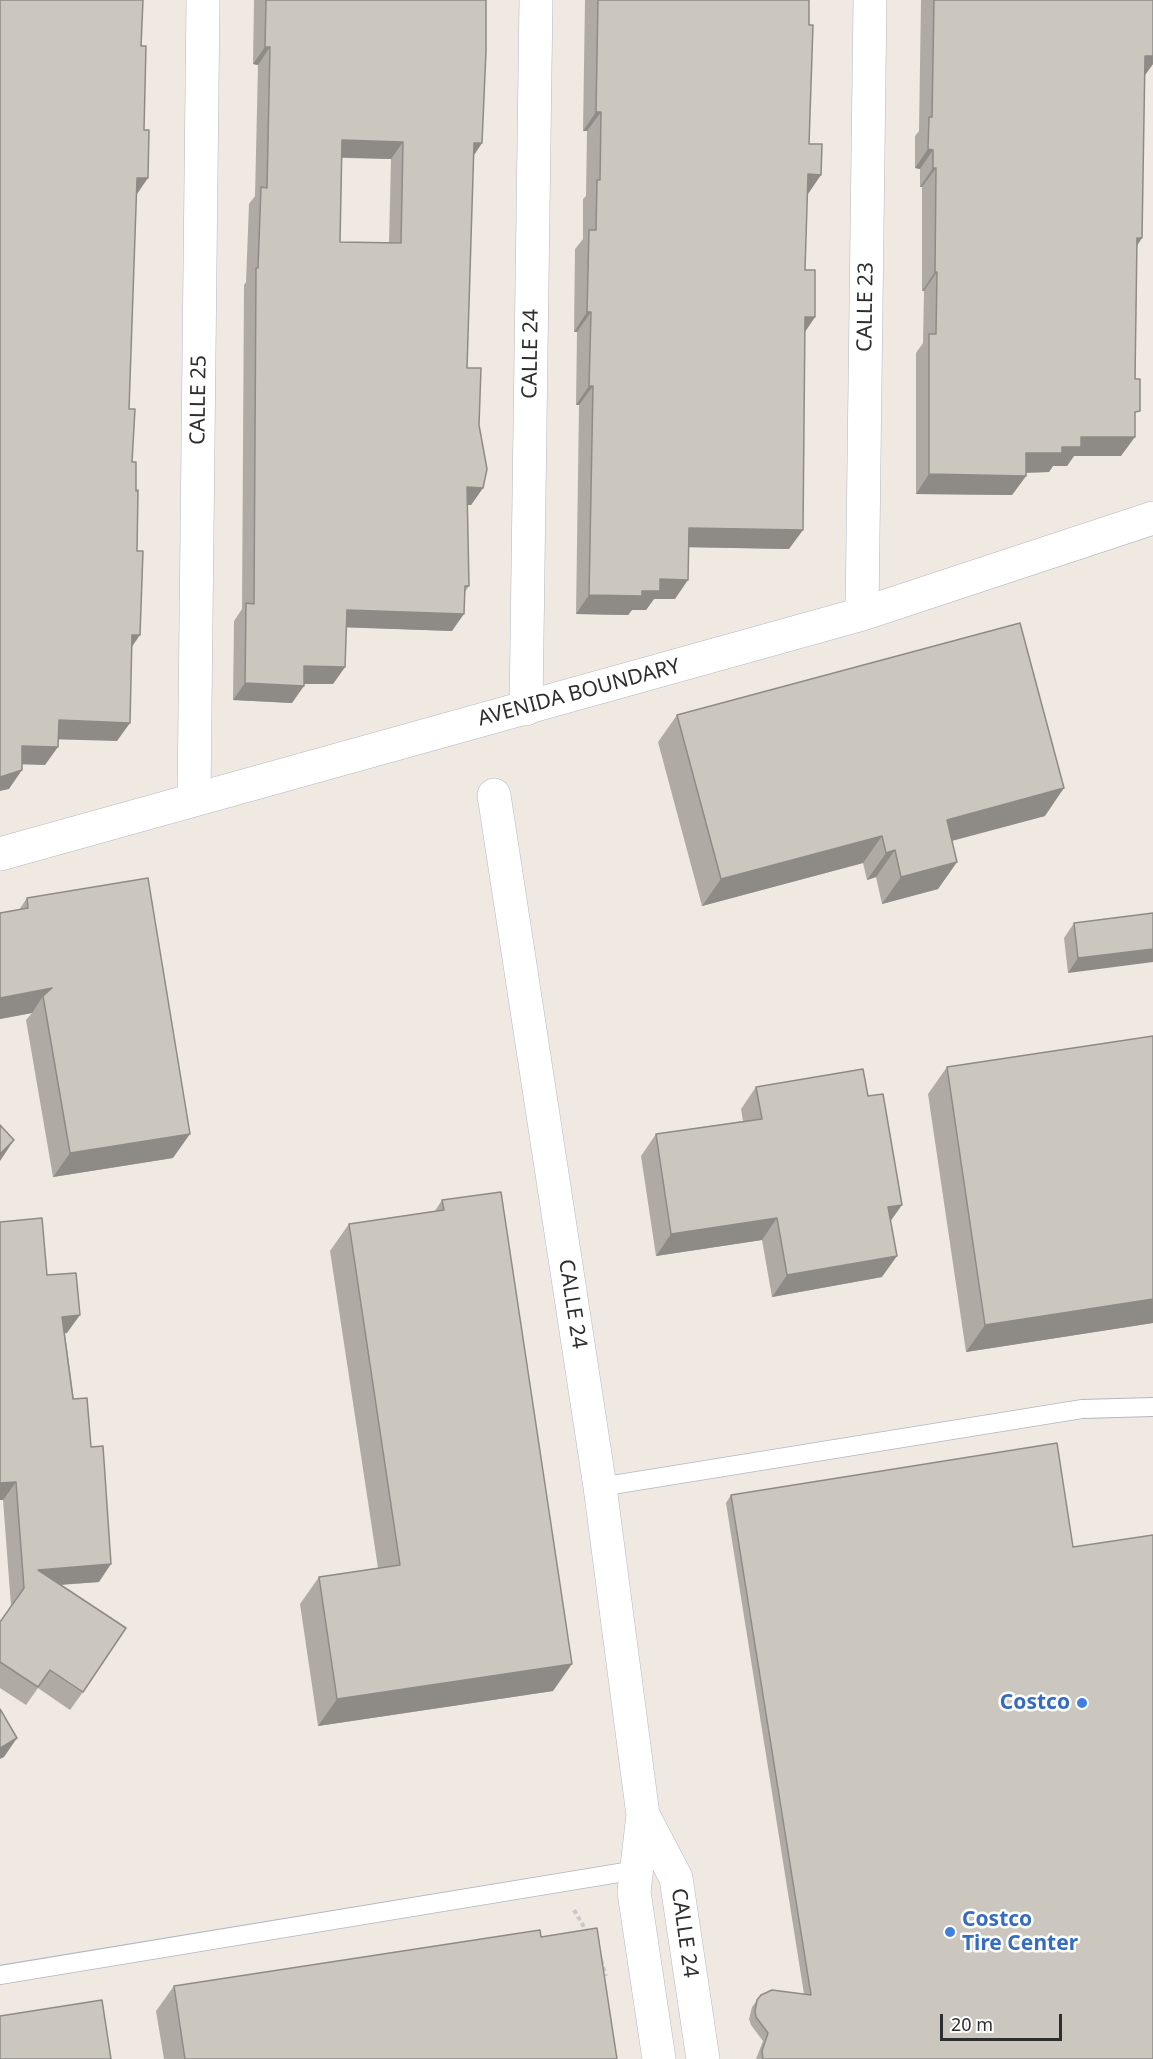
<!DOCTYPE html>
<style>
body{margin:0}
#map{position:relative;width:1153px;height:2059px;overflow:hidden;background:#efe9e1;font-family:"Noto Sans",sans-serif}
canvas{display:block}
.scale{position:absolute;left:940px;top:2014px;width:122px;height:27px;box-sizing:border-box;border:3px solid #2e2e2e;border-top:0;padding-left:8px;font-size:18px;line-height:21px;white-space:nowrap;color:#2e2e2e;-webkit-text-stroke:4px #fff;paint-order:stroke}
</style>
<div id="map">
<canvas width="1153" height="2059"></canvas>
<div class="scale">20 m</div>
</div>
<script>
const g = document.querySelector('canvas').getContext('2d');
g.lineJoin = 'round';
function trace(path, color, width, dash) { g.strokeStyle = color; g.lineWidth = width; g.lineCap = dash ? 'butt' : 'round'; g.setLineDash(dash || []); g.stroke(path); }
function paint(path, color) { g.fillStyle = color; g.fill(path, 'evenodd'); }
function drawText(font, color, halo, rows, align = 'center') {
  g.font = font + ' "Noto Sans",sans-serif'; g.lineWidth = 5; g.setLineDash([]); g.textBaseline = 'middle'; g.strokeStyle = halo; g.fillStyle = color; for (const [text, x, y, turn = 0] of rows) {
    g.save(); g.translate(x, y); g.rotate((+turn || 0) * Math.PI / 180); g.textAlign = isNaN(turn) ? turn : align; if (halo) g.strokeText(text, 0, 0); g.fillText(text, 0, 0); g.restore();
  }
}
const service = new Path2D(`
 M600 1487 1082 1409 1153 1407
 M0 1975 643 1869`);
const minor = new Path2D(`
 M862 614 870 0
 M526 709 536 0
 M494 795 600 1487 643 1815 634 1892 659 2059
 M194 799 203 0
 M0 854 862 614 1153 518
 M643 1815 676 1878 703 2059`);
trace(service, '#b4b7c1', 20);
trace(minor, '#b4b7c1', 34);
trace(new Path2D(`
 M574 1910 587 1932
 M601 1960 606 1976`), '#c9c9c9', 4, [4.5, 3]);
trace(service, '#fff', 18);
trace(minor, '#fff', 33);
paint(new Path2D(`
 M254 0H486L482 143 473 156 467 368 479 425 483 488 471 505H467L469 586 465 592 452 631 346 627 345 667 333 684H304L292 703 233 700 234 621 242 609 244 285 246 282 249 204 255 196 258 65 253 64ZM342 158 391 159 389 243 340 242Z
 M585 0H809L808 194H807L805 270 815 317 805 332 789 549 689 547 675 599H654L646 610H632L628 615 576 614 579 405H576L577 332H574L575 249 583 239V199L586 196 587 131H583Z
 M921 0H1153V64L1145 75 1137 246 1135 418 1121 456H1074L1067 466H1053L1049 472 1026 473V476L1012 495 916 494V353L923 343 924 291H922V187H920V169L915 168V136L919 131Z
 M677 715 1045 816 952 841 957 862 938 889 882 904 876 877 867 880 863 863 702 906 658 742Z
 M27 898 173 1158 53 1177 26 1020 32 1013 0 1019V913L19 910Z
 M1153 913 1068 973 1064 938 1074 923Z
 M947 1067 1153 1323 966 1352 928 1094Z
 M756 1087 891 1221 882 1277 772 1297 762 1240 656 1256 641 1156 656 1134 743 1121 741 1109Z
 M442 1200 553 1691 318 1726 300 1604 319 1577 378 1568 330 1251 349 1224 435 1211Z
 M47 1275 67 1333H65L99 1582 61 1585 83 1692 70 1710 38 1688 26 1705 0 1688V1622L11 1606 3 1500Z
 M731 1495 1153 2059H756L763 2041 751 2025 749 2019 752 2007 761 1995 804 1994 726 1503Z
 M541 1937 617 2059H164L156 2011 174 1986Z`), '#afaba4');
paint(new Path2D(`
 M265 47H270L258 65 253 64Z
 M1145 56H1153V64L1145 75Z
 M596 112H601L587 131H583Z
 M342 140 403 142 391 159 330 157Z
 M474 143H482L470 161Z
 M928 149 933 150 920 169 915 168Z
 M933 168H936L922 187H920Z
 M808 174 821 175 808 194H794Z
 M137 178H148L135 197Z
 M1137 238H1142L1129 258Z
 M935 272H937L924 291H922Z
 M587 312H591L577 332H574Z
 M805 317H815L802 336Z
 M589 386H593L579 405H576Z
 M1081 437H1135L1121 456H1074L1067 466H1053L1049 472 1012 473 1026 453 1062 447Z
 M929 474 1026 476 1012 495 916 494Z
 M467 487 483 488 471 505H455Z
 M689 528 803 530 789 549 676 547Z
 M660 579 688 580 675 599H654L646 610H632L628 615 576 614 589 595 642 591Z
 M347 610 464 614 452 631 335 627Z
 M132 635H140L127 654Z
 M304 666 345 667 333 684H292Z
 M245 683 304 686 292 703 233 700Z
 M59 720 130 723 117 741 46 739Z
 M22 746 58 747 45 765 9 764Z
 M22 770 9 789 0 791V777Z
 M1064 788 1045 816 928 847 947 820Z
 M882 836 863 863 702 906 721 879Z
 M895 850 876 877 867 880 886 853Z
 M957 862 938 889 882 904 901 877Z
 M1153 949V962L1068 973 1078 958Z
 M52 988 43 996 32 1013 0 1019V998Z
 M190 1134 173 1158 53 1177 70 1153Z
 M14 1140 0 1161V1154Z
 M902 1205 887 1226 888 1207Z
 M777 1218 762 1240 656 1256 671 1234Z
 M897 1256 882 1277 772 1297 787 1275Z
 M1153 1299V1323L966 1352 985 1325Z
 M80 1315 67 1333 50 1335 62 1317Z
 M16 1482 3 1500H0V1483Z
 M111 1564 99 1582 26 1587 38 1570Z
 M572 1664 553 1691 318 1726 337 1699Z
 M17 1738 4 1757 0 1759V1748Z`), '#8e8b86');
const building = new Path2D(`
 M0 0H143L141 46H146L144 130H149L148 178H137L129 409H135L132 462H136V491L138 490 137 551H143L140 635H132L130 723 59 720 58 747 22 746V770L0 777Z
 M266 0H486V51L482 143H474L467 368H481L479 425 487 469 483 488 467 487 469 586H465L464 614 347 610 345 667 304 666V686L245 683 246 603 254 604 256 268H258L261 187 267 188 270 47H265ZM342 140 403 142 401 243 340 242Z
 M598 0H809V25H813L809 144H822L821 175 808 174 805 270H815V317H805L803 530 689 528 688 580 660 579V591H642V596L589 595 593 386H589L591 312H587L589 230H596L597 180H600L601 112H596Z
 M934 0H1153V56H1145L1142 238H1137L1135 379H1140V411L1135 412V437H1081V447H1062V453H1026V476L929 474V334H936L937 272H935L936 168H933V150L928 149 929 117H932Z
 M1020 623 1064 788 947 820 957 862 901 877 895 850 886 853 882 836 721 879 677 715Z
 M148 878 190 1134 70 1153 43 996 52 988 0 998V913L28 908 27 898Z
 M1153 913V949L1078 958 1074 923Z
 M1153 1036V1299L985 1325 947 1067Z
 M863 1069 868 1096 883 1094 902 1205 888 1207 897 1256 787 1275 777 1218 671 1234 656 1134 762 1119 756 1087Z
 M0 1125 14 1140 0 1154Z
 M501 1192 572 1664 337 1699 319 1577 400 1565 349 1224 444 1210 442 1200Z
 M42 1218 47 1275 76 1273 80 1315 62 1317 73 1399 87 1398 91 1447 103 1446 111 1564 38 1570 126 1628 83 1692 50 1670 38 1687 0 1662V1622L24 1588 16 1482 0 1483V1222Z
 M1057 1443 1073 1547 1153 1535V2059H763L762 2051 768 2033 756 2017 755 2011 757 2000 761 1995 772 1990 811 1995 731 1495Z
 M0 1709 17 1738 0 1748Z
 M597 1928 617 2059H185L174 1986 540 1930 541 1937Z
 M102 2000 111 2059H0V2016Z`);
paint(building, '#cbc7bf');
trace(building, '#8e8b86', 1.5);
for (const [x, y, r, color] of [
 [1082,1703,6,"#3f7fe0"],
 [950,1932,6,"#3f7fe0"]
]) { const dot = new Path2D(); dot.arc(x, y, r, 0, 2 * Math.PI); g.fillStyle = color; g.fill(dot); trace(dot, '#fff', 2); }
drawText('21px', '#2e2e2e', '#fff', [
 ["CALLE 23",866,307,-89],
 ["CALLE 24",531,354,-89],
 ["CALLE 25",199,400,-89],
 ["AVENIDA BOUNDARY",579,693,-15],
 ["CALLE 24",572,1304,81],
 ["CALLE 24",684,1933,82]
]);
drawText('bold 21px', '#366cbe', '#fff', [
 ["Costco",1070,1703],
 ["Costco",962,1920,"left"],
 ["Tire Center",962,1944,"left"]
], 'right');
</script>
